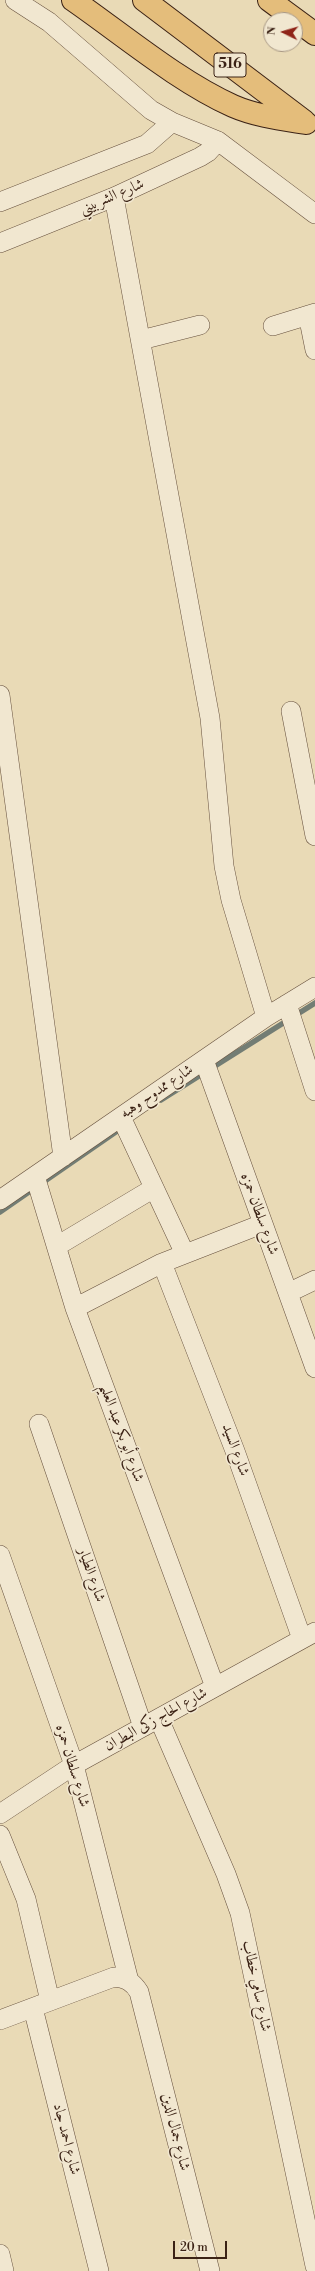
<!DOCTYPE html>
<meta charset="utf-8">
<style>
body{margin:0}
#map{position:relative;width:315px;height:2271px;overflow:hidden;background:#e9dab6;font-family:"Libre Bodoni",serif}
canvas{display:block}
.north{position:absolute;left:263px;top:12px;width:40px;height:40px;box-sizing:border-box;background:#f1e7d0;border:1px solid #a89885;border-radius:50%;rotate:275deg;font-size:11px;font-weight:700;line-height:16px;text-align:center;color:#3b2215}
.north::after{content:'';display:block;margin:auto;width:14px;height:18px;background:#8f2418;clip-path:polygon(50% 0,100% 100%,50% 72%,0 100%)}
.scale{position:absolute;left:173px;top:2241px;width:54px;height:18px;box-sizing:border-box;border:2px solid #3b2215;border-top:0;padding-left:5px;font-size:12px;line-height:14px;white-space:nowrap;color:#3b2215;-webkit-text-stroke:3px #f1e7d0;paint-order:stroke}
</style>
<div id="map">
<canvas width="315" height="2271"></canvas>
<div class="north">N</div>
<div class="scale">20 m</div>
</div>
<script>
const g = document.querySelector('canvas').getContext('2d');
g.lineJoin = 'round';
function trace(path, color, width, dash) { g.strokeStyle = color; g.lineWidth = width; g.lineCap = dash ? 'butt' : 'round'; g.setLineDash(dash || []); g.stroke(path); }
function drawText(font, color, halo, rows, align = 'center') {
  g.font = font + ' "Libre Bodoni",Amiri,serif'; g.lineWidth = 3; g.setLineDash([]); g.textBaseline = 'middle'; g.strokeStyle = halo; g.fillStyle = color; for (const [text, x, y, turn = 0] of rows) {
    g.save(); g.translate(x, y); g.rotate((+turn || 0) * Math.PI / 180); g.textAlign = isNaN(turn) ? turn : align; if (halo) g.strokeText(text, 0, 0); g.fillText(text, 0, 0); g.restore();
  }
}
trace(new Path2D(`
 M161 1100 315 1003
 M0 1212 123 1127`), '#737d74', 5.5);
const minor = new Path2D(`
 M15 0 49 22 151 110 172 122 218 141 315 214
 M114 197 210 718 224 866 231 900 266 1017
 M0 202 147 144 172 122
 M0 243 114 197 200 157 208 152 218 141
 M308 315 315 350
 M273 326 315 313
 M141 340 200 325
 M0 695 63 1157
 M291 711 315 836
 M287 1004 315 1091
 M204 1060 315 1368
 M121 1117 185 1254
 M35 1176 75 1308 215 1687
 M0 1200 266 1017 315 987
 M57 1246 154 1188
 M162 1263 235 1451 302 1639
 M288 1293 315 1280
 M75 1308 162 1263 262 1224
 M39 1424 143 1727
 M0 1555 74 1765 129 1981
 M159 1719 226 1874 240 1913 315 2266
 M0 1814 74 1765 315 1632
 M0 1835 26 1899 50 2001
 M33 2008 99 2271
 M0 2020 114 1977C126 1978 133 1982 139 1992L210 2271
 M0 2254 4 2271`);
const highway = new Path2D(`
 M73 0C122 34 179 82 233 106 256 116 281 119 306 123
 M144 0 304 121
 M269 0 315 34`);
trace(minor, '#66503d', 20);
trace(highway, '#3b2215', 24);
trace(minor, '#f1e7d0', 19);
trace(highway, '#e4bd7b', 22);
for (const [x, y, w] of [
 [230,65,32]
]) { const box = new Path2D(); box.roundRect(x - w / 2, y - 12, w, 24, 3); g.fillStyle = '#f1e7d0'; g.fill(box); trace(box, '#3b2215', 1); }
drawText('bold 14px', '#3b2215', null, [
 ["516",230,65]
]);
drawText('15px', '#3b2215', '#f1e7d0', [
 ["شارع الشربيني",112,197,-23],
 ["شارع ممدوح وهبه",157,1092,-34],
 ["شارع سلطان حمزه",259,1214,70],
 ["شارع أبو بكر عبد العليم",121,1433,70],
 ["شارع السيد",235,1450,70],
 ["شارع الطيار",91,1575,71],
 ["شارع الحاج زكى البطران",156,1720,-29],
 ["شارع سلطان حمزه",72,1766,73],
 ["شارع سامي خطاب",256,1986,78],
 ["شارع جمال الدين",175,2132,76],
 ["شارع احمد جاد",66,2139,76]
]);
</script>
